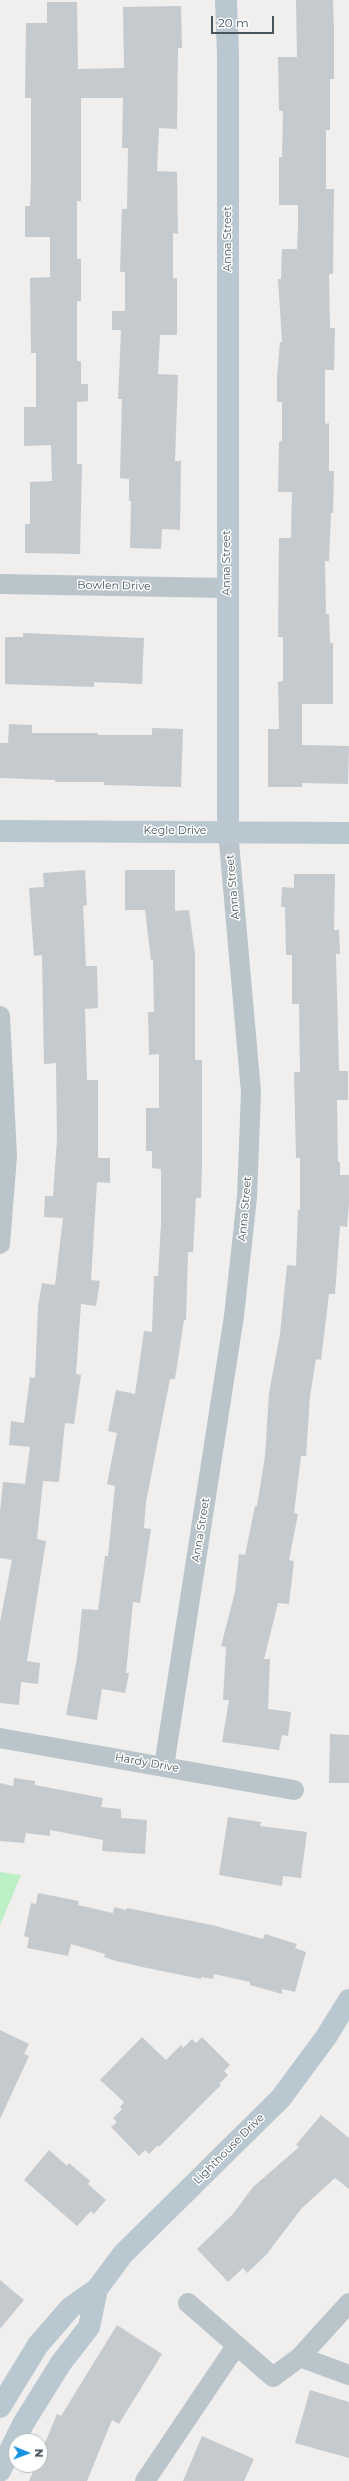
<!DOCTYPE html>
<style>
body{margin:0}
#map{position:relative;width:349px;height:2481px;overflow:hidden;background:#f1eeee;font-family:Montserrat,sans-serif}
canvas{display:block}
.north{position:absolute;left:8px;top:2433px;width:40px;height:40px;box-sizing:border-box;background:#fff;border:1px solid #b5bbbd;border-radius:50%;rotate:91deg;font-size:11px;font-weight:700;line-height:16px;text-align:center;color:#46555b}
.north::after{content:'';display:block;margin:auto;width:14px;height:18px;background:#1793e2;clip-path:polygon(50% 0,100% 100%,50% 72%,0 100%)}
.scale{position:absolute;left:211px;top:16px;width:63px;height:18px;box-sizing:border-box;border:2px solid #46555b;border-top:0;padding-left:5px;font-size:12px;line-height:14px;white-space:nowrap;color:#46555b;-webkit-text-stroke:3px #fff;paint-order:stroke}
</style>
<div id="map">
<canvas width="349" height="2481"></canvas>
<div class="north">N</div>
<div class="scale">20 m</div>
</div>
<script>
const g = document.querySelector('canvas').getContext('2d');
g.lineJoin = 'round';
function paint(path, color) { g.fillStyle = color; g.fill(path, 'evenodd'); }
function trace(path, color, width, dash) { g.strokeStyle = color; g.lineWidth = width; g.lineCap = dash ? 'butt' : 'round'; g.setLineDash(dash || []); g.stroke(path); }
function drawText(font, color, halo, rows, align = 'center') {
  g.font = font + ' Montserrat,sans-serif'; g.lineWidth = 3; g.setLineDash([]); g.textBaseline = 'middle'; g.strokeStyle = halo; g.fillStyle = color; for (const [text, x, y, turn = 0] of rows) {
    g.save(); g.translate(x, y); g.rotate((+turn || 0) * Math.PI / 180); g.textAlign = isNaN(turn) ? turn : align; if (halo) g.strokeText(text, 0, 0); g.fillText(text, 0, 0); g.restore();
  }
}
paint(new Path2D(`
 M0 1872 21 1875 0 1925Z`), '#bbefc6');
paint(new Path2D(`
 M296 0H333L334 30V79H330V130H326V189H334L333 274H329L330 328H335L334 370H325V424L329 423V471H334L333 513H331L329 561H325L326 614H329L330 643H333V704H302V745L349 746 348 784 302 783V787H268V729H279L278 682 283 681V637H278L279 538H291L292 492H278L279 442 282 441V402H277V377L280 342H282L278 279H281L282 249H297L298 228V205H279V157H282L283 111H279L278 57H297Z
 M47 2H77L78 69 124 68 123 7 181 6 182 48H178L177 129 159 128 157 171 177 172 178 234 173 233V278H177V335H160L158 374 178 375 175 461H181L180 530 162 529 161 549 130 548 131 501H129V479L120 478 122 399H118L121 330H112V311H125V272H120L122 209H127L128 148H122L123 98H81V201H77V259H81V301H77V361H81V384H88V401L77 402V464H82L80 554 25 553V524H30V482L52 481 51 445 24 446V407H36V353H31L30 278 50 277V237H25V206H30L31 179V98H25L26 23H47Z
 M23 633 144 638 142 684 94 682V687L5 684V637H23Z
 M9 724 32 725V733H98V735H152V728L183 729 181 787 104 785V782H55V780L0 778V743H8Z
 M85 870 87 905 83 906 86 966H97L98 1008 85 1009 87 1080H98V1158H110V1183L97 1182 91 1280 100 1281 96 1306 81 1304 76 1374 81 1375 74 1424 65 1423 59 1482 43 1481 37 1539 46 1541 27 1661 40 1663 38 1684 21 1682 19 1705 0 1703V1622L12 1560 0 1558V1512L3 1482 25 1484 30 1447 9 1445 11 1421 24 1423 30 1377 35 1378 38 1306 42 1283 55 1285 63 1218 44 1217 45 1196H53L57 1139 56 1063 44 1064 42 955 34 956 29 888 44 887 43 873Z
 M125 870H175V911L189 910 195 954V1060H202V1167L201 1198H196L193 1252H188L186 1320H184L175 1379H170L146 1502 144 1528 151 1529 140 1603 133 1602 126 1673H129L125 1693 102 1689 97 1720 66 1715 77 1658 82 1609 98 1610 105 1556H108L115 1486 107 1484 117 1433 108 1431 116 1390 135 1394 144 1331 152 1332 154 1276H158L161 1224V1169L152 1168V1151H146V1108H159V1054L149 1055 148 1012H154L153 960H151L145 910H125Z
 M294 874H335L334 930H339L340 954H336L339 1071H348V1100H337L338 1162H340V1175H349V1204L347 1227 340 1226 335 1294H329L321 1360 316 1359 310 1396 306 1456H301L294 1513 298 1514 289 1560 294 1561 289 1604 278 1603 264 1659H270L268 1709 291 1712 288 1736 282 1735 279 1750 222 1742 229 1700H223L226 1647 221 1646 235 1592 239 1554 245 1555 255 1506H257L265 1456 269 1393 280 1334 287 1265 296 1266 298 1210H300V1158H296L294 1072H300L299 1004H292V955H286L285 907H281L282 887 294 888Z
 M330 1734 349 1735V1783H329Z
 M14 1778 35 1781V1785L103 1798 101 1807 121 1809V1818L147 1820 145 1854 102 1851 103 1840 50 1830V1836L26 1833 24 1843 0 1841V1783L13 1786Z
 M228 1817 261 1822 260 1826 307 1832 301 1878 283 1876 282 1886 219 1875Z
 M38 1893 79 1901 78 1905 113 1913 114 1907 126 1910 127 1908 212 1925 263 1939 265 1934 297 1944 295 1948 306 1952 295 1992 282 1989V1994L250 1985V1982L214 1974 213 1979 201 1977V1979L147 1968 116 1961 104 1957 105 1954 71 1944 68 1956 27 1948 29 1938 24 1936 31 1903 36 1904Z
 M0 2030 29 2044 24 2054 29 2056 0 2119Z
 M142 2037 166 2060 181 2045 183 2048 192 2039 196 2043 202 2037 230 2065 224 2071 228 2075 219 2084 221 2085 159 2147 158 2145 149 2154 145 2150 139 2156 111 2127 117 2122 113 2118 122 2109 120 2107 124 2102 100 2080Z
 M321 2115 349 2138V2189L335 2178 302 2208 266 2255 247 2273 243 2268 228 2282 197 2249 233 2214 253 2187 299 2147 296 2145Z
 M49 2150 67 2166 69 2163 90 2181 88 2184 106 2200 94 2214 91 2211 77 2226 24 2180Z
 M0 2280 24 2300 0 2329Z
 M117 2325 162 2354 119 2424 112 2420 87 2481H29L36 2465H40V2455L57 2414 61 2416Z
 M310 2390 349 2402V2458L295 2443Z
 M202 2436 254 2459 244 2481H183Z`), '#c5cace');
trace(new Path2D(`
 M0 584 227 588
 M0 1016 7 1156 0 1244
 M0 1738 294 1790
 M164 1766 234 1316 247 1197 251 1092 228 831
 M188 2303 273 2377 300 2357 349 2303
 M300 2357 349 2375
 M145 2481 236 2346`), '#b9c5cb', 20);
trace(new Path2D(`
 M226 0 228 54V831
 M0 831 349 833
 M0 2407 38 2345 70 2308 97 2289 123 2254 281 2098 326 2037 349 2000
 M0 2471 23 2424 61 2363 89 2327 97 2289`), '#b9c8d0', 22);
drawText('11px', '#46555b', '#fff', [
 ["Anna Street",228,239,-90],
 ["Anna Street",227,563,-90],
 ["Bowlen Drive",114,586,1],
 ["Kegle Drive",175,831],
 ["Anna Street",233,887,-95],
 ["Anna Street",245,1209,-85],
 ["Anna Street",201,1530,-81],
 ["Hardy Drive",147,1763,10],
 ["Lighthouse Drive",229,2149,-45]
]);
</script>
